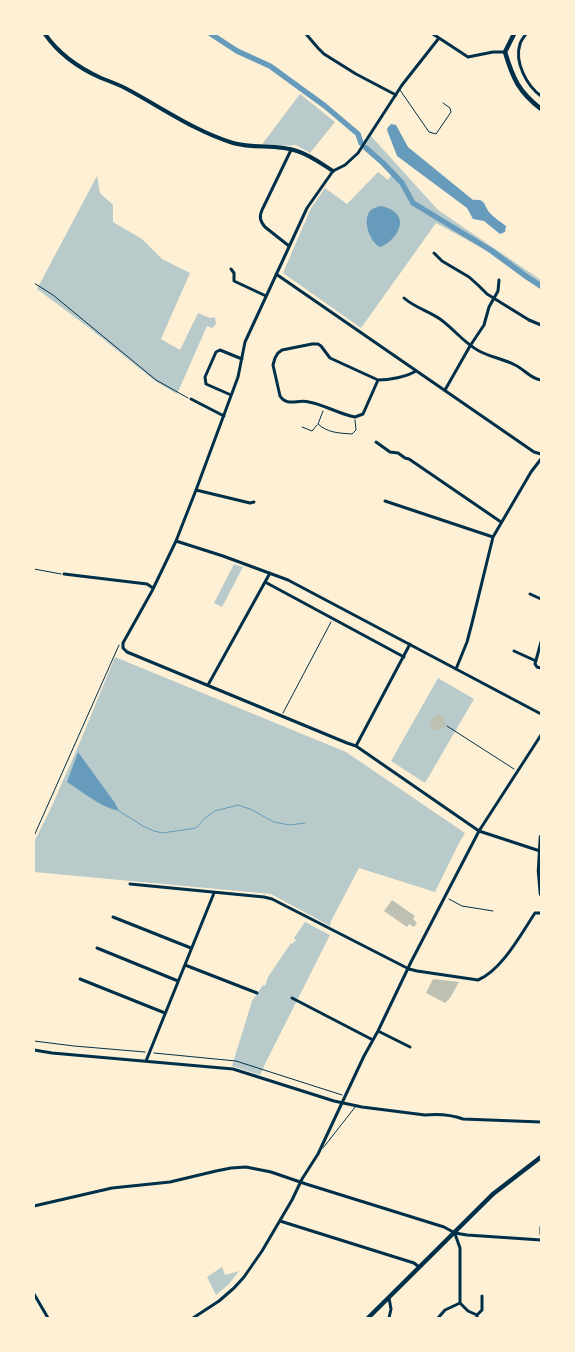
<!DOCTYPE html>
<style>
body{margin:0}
#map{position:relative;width:575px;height:1352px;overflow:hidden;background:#fdf0d5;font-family:Cabin,sans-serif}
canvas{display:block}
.frame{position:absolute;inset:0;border:35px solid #fdf0d5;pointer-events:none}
</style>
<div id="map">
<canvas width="575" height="1352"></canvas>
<div class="frame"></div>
</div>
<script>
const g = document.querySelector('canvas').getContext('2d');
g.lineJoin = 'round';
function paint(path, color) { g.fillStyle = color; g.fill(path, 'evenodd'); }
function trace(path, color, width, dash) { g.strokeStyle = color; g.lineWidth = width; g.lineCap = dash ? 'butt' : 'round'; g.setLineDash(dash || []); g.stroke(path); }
paint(new Path2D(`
 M300 94 335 122 310 153 296 145 260 147Z
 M371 136 438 210 541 280V290L482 248 436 223 361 328 283 273 311 208 325 188 347 204 378 172 388 180 392 174 363 149Z
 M97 176 100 193 113 205V222L142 239 162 259 190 273 161 339 180 350 198 313 210 318 215 317 216 324 212 328 207 326 177 394 155 381 88 327 37 289Z
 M234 564 243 567 222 607 214 603Z
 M115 657 346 752 465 833 458 845 435 892 359 868 331 921 330 926 271 894 34 872V842L51 808 80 742Z
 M438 678 474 699 425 783 391 761Z
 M305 922 330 935 267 1060 260 1075 232 1066 252 1001 263 985 265 986 268 977 291 943 292 944 296 940 294 938Z
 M222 1267 225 1275 239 1271 229 1284 216 1295 207 1277Z`), '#b9caca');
paint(new Path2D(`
 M391 124 396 125 408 147 473 200C486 199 483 204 489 212 493 217 501 222 506 226L505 232 500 234 484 221 473 219 467 208 397 156 387 130 388 127Z
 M381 206C385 207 389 208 392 210 410 221 394 242 380 247 370 242 362 221 370 211 373 208 377 207 381 206Z
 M78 752 115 803 119 811C100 807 83 792 67 782Z`), '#669bbc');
trace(new Path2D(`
 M119 811 143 826 154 831 162 833 196 828 205 818 215 811 238 805 250 809 274 822 290 825 305 823`), '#669bbc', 1);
trace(new Path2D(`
 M211 34 237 51 270 66 325 106 358 134 361 143
 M366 148 383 163 402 183 413 203 492 251 527 277 541 286`), '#669bbc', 5.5);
paint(new Path2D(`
 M438 714 445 718 443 722 447 724 444 728 442 727 441 729 434 731 432 730 430 723H431L433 717 437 716Z
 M392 900 415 916 413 919 417 923 414 927 409 924 407 927 384 911Z
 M433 979 459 982 450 998 445 1003 426 993Z`), '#bec0b2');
trace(new Path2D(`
 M34 283 53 295 156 380 188 398
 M323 411 318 424C328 433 339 433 352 434L356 430 355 420
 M302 427 312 431 317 425
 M34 569 61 574
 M283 713 331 622
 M447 726 514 769
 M34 836 119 645
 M449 899 462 906 493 911
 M34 1041 74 1046 145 1052
 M154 1053 236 1061 342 1095`), '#003049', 1);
trace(new Path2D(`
 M400 90 429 132 436 134 451 112 450 108 443 103
 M323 1148 356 1106`), '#003049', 1);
trace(new Path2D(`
 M306 34 318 48 324 54 356 74 396 95
 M433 34 439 38
 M526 34C524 37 521 40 520 44 514 62 527 86 541 96
 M505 52H493L468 57 439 38 402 85 358 153 345 165 333 171 307 208 245 342 238 377 196 490 176 541 152 591 123 643V648L127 652 347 743 356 746 479 831 540 851
 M289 246 265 227C260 221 259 217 262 210L291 150
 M434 253 442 261 469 277 478 285 487 294 529 320 541 325
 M231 269 234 273V281L266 296
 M276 274 534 452 541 454
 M404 298C414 307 428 311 440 319 454 329 464 343 479 351 490 357 504 359 515 365 524 369 531 379 541 380
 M378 380 363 414 355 417C339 414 325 405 309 402 298 399 287 407 280 396L273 365 275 358 278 353 282 350 312 344H318L321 346 330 358 378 380C389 380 406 377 416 371
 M445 390 470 346 484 325 489 307 498 291 499 280
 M231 395 206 384 205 377 216 352 220 350 242 359
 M191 399 224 416
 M376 442 390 452 398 453 405 458 409 459 501 522
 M196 490 250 503 254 502
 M385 501 493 537
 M176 541 223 556 288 580 541 714
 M64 574 147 584 153 588
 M265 582 404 657
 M530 594 541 599
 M541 642 535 664 537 667 541 668
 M514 651 536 661
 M456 669 467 642 472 623 493 537 531 472 541 459
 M208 685 270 573
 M356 746 410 644
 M130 884 264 897 272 899 409 969 417 971 478 980C502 970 521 934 535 913H541
 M113 917 191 948
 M97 948 178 981
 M185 965 257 993
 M80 979 165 1013
 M292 998 373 1040
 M378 1031 410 1047
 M34 1050 52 1053 233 1069 334 1101 362 1107 425 1115C437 1114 452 1115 463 1119L541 1122
 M146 1061 214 893
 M34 1206 112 1188 170 1182 216 1171 231 1168 246 1167 271 1172 306 1184 444 1227 455 1233 467 1235 541 1240
 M280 1221 414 1263 419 1267
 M541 1227V1234
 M455 1234 460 1248V1303L468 1311 477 1315V1318
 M34 1294 48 1318
 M389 1298 391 1309 389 1318
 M477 1315 482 1310V1296
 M193 1318 219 1301 234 1288 244 1277 262 1251 292 1200 302 1179 318 1154 364 1056 378 1031 411 962 479 831 541 735
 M438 1318 445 1310 460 1303`), '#003049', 3);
trace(new Path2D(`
 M45 34C58 53 79 68 101 78 109 81 117 84 125 88 161 107 194 131 233 143 254 149 277 144 297 151 310 155 322 164 333 171`), '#003049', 4);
trace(new Path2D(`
 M514 34 505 52C513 79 519 92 541 109
 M541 837 539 871 541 894
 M368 1318 493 1194 541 1157`), '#003049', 4.5);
</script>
